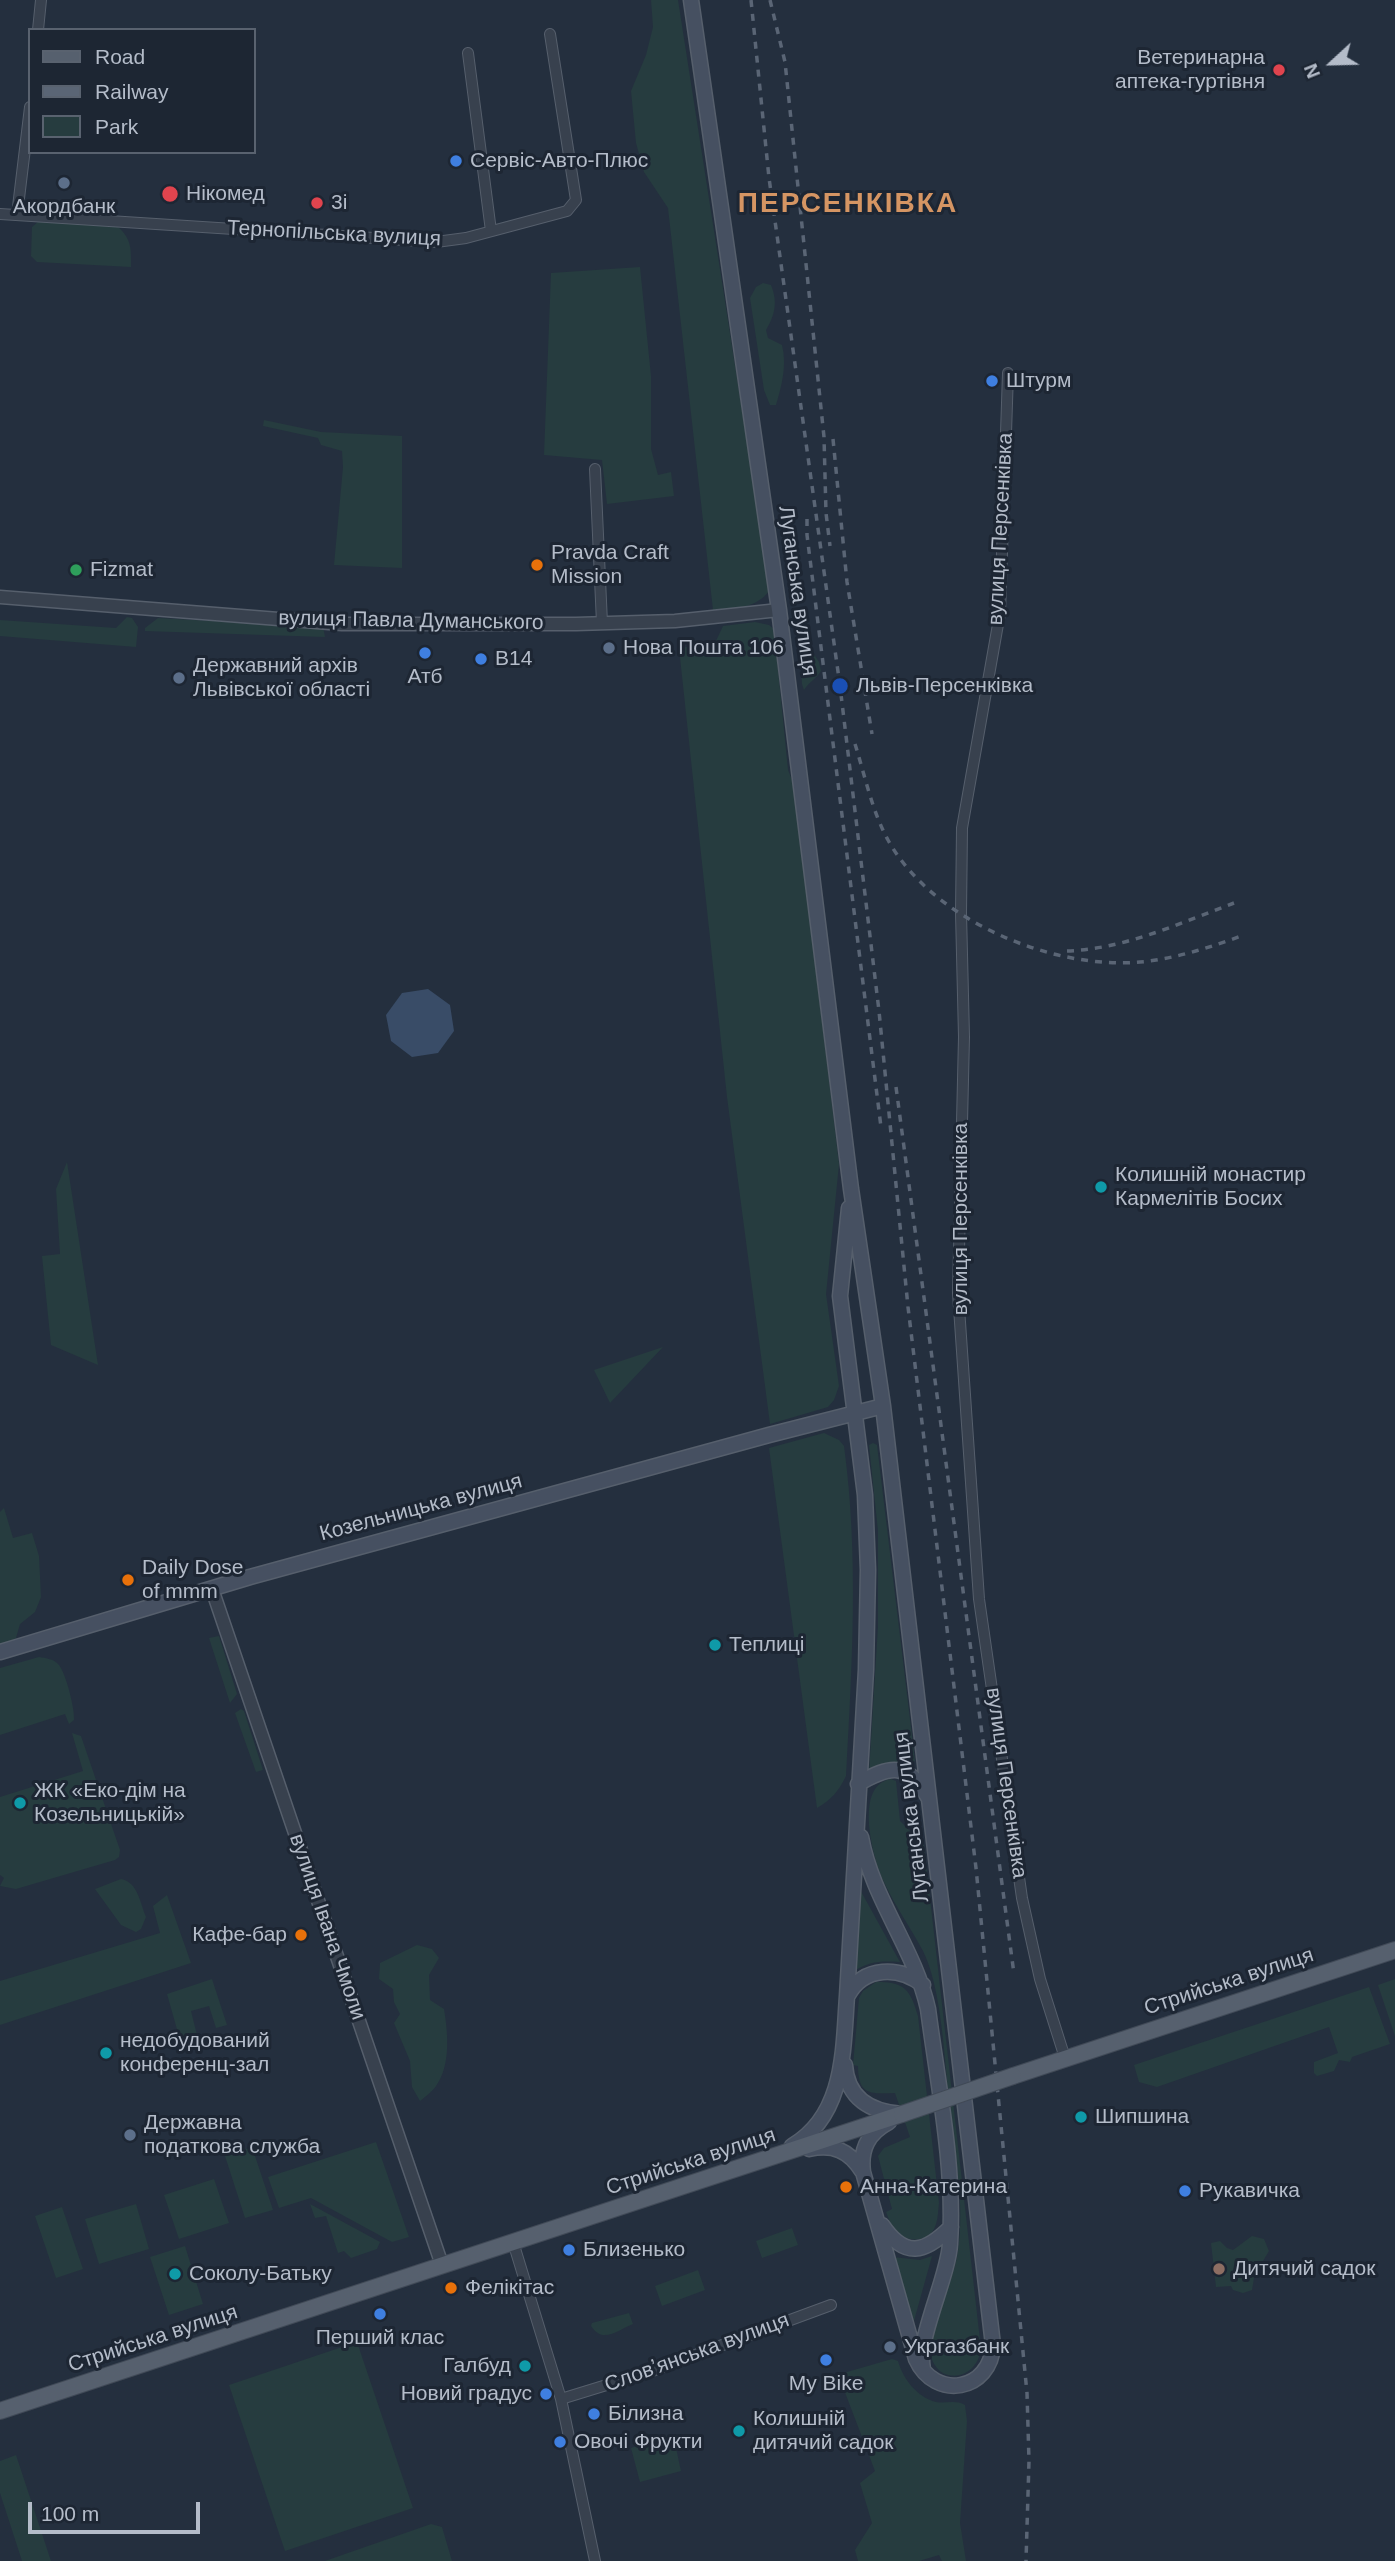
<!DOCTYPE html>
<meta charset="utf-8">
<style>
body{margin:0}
#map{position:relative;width:1395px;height:2561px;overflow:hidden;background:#242f3e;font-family:Helvetica,sans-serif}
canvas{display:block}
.legend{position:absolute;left:28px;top:28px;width:228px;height:126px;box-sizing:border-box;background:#1d2633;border:2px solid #59626f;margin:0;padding:9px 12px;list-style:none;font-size:21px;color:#b4bcc9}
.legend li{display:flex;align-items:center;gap:14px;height:35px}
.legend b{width:35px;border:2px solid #59626f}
.north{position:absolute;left:1297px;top:28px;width:70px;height:70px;-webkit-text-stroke:5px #1d2633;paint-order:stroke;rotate:248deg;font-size:19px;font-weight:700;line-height:28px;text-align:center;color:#b4bcc9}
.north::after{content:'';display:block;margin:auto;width:24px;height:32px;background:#b4bcc9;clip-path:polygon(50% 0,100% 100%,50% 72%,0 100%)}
.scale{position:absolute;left:28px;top:2502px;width:172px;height:32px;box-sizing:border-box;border:4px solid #b4bcc9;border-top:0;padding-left:9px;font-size:21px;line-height:24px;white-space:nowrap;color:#b4bcc9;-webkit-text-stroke:5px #1d2633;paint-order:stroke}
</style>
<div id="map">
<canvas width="1395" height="2561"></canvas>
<ul class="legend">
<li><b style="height:9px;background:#56606e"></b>Road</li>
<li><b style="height:9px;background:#5a6575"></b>Railway</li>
<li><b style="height:19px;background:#263c3f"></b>Park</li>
</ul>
<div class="north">N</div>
<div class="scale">100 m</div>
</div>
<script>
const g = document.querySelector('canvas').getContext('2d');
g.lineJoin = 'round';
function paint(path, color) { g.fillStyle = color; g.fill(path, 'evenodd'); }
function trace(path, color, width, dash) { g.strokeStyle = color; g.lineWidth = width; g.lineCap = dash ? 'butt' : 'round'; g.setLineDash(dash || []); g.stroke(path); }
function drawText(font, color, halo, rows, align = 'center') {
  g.font = font + ' Helvetica,sans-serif'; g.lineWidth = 6; g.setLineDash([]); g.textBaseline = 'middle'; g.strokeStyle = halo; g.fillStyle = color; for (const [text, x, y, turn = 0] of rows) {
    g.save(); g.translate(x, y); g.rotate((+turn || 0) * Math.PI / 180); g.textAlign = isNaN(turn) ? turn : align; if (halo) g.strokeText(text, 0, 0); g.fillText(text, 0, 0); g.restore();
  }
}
paint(new Path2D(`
 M651 0H678L770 590C756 609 735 608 713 610L668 208 644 172 636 143 631 91 646 55 653 27Z
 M39 221 118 227C132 239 131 250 131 267L37 262 31 256 32 227Z
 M640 267 651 376V449L658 475 671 472 674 496 607 504 602 460 544 455 551 273Z
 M763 283 771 285C778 302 775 315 766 330L768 338 782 345C787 365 782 385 776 405H770L764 390 750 298 756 287Z
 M264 420 321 432 402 436V568L334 565 343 467 342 451 321 445 318 438 263 426Z
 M127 617 132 618 138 627 136 647 0 636V620L116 628Z
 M158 618 323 627 325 637 145 631V628Z
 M755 622 769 625 774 629 788 770 794 785 839 1164 826 1294 839 1386 834 1400 828 1407 770 1424 727 1097 679 648 715 643 723 626Z
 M809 633 811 639 808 645 819 662 821 671C816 679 809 682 804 690L802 684 799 641Z
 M67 1162 98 1365 51 1345 42 1256 60 1254 56 1189Z
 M663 1347 610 1403 594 1370Z
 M824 1433 839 1440 844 1446C859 1556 852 1666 846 1776 839 1791 831 1800 817 1808L769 1448Z
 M873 1443 877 1445 915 1761 905 1767 869 1773 878 1626V1531L869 1445Z
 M4 1508 13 1538 32 1533 39 1556 41 1597 35 1612 20 1624 16 1638 0 1650V1512Z
 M219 1636 237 1694 230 1703 209 1638Z
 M39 1657C46 1658 54 1659 59 1665 66 1674 75 1709 74 1720L69 1724 65 1714 0 1735V1668Z
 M241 1709 244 1711 263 1770 256 1772 235 1713Z
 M72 1733 81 1736 120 1850 119 1857 115 1860 16 1889 0 1886 4 1878 0 1875V1797L83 1771Z
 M891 1779 896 1781 900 1821 924 1845 981 2349C979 2365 966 2379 948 2375 936 2372 929 2358 930 2346 934 2313 954 2283 958 2250 965 2204 955 2158 950 2113 946 2074 944 2035 937 1997 934 1982 930 1965 923 1951 911 1928 895 1906 884 1882 873 1859 853 1785 891 1779Z
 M121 1879C138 1882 140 1903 146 1917L141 1929 136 1932 121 1925 95 1889Z
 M858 1886 900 1962C881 1961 869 1961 853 1972Z
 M167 1895 191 1963 0 2025V1981L160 1933 153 1906Z
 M417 1945 432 1949 439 1958 429 1975 430 2000 444 2009C448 2033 451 2065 436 2086 432 2092 425 2097 420 2101L412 2087 410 2061 394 2023 400 2014 394 2002 393 1989 379 1979 380 1963Z
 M212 1979 227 2025 216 2028 209 2006 191 2011 197 2035 180 2040 167 1994Z
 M1395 1979V2036L1378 1985Z
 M876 1982C905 1982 910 1989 918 2016L939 2203C938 2212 938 2223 933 2231 923 2245 901 2240 893 2228 890 2223 888 2217 886 2212L892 2209 878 2156 884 2148 910 2137 895 2093C870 2094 858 2095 858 2066L853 2065 859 1998 863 1991Z
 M1369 1987 1390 2044 1352 2057 1350 2062 1339 2060 1334 2071 1317 2076 1314 2073V2062L1338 2053 1329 2027 1157 2087 1139 2082 1134 2065Z
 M376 2142 409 2237 392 2242 311 2198 279 2208 268 2177Z
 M252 2147 273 2210 245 2218 225 2156Z
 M214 2179 229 2223 179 2239 164 2195Z
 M136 2204 149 2249 99 2264 85 2219Z
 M310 2204 380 2242 377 2249 351 2258 344 2251 338 2253 326 2216 315 2218Z
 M62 2207 83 2269 56 2278 35 2216Z
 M792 2228 798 2245 762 2258 756 2241Z
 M1252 2236 1264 2239 1269 2251 1263 2261 1252 2264 1254 2278 1252 2290 1243 2293 1233 2290 1231 2286 1216 2287 1211 2243 1220 2241 1227 2248 1233 2250Z
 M185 2246 203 2304 169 2315 150 2257Z
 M932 2256 912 2328 893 2257 920 2260Z
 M698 2270 705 2290 662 2306 655 2286Z
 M629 2313 633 2324C616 2331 603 2344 591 2326L592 2323Z
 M357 2342 413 2508 285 2551 229 2385Z
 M892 2359 898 2361C903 2379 917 2397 936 2402 946 2404 955 2399 965 2405L967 2421 960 2523 966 2561H942L939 2555 919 2561H858L855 2550 872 2523 860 2483 875 2471 841 2382 840 2374Z
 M673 2434 681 2471 640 2482 631 2448Z
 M16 2455 51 2561H22L0 2493V2461Z
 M431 2524 442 2527 452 2561H325Z`), '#263c3f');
paint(new Path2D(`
 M428 989 450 1005 454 1031 438 1053 412 1057 391 1041 386 1015 402 993Z`), '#394c67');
const minor = new Path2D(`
 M38 30 41 0
 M468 53 491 231
 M0 214 436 242 466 238 567 211 576 200 550 34
 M17 215 30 107
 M1008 373 1000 613 962 828 961 913 964 1037 958 1293 979 1599 1022 1898 1040 1979 1065 2058
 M595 469 602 623
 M513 2242 561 2399 595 2561
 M561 2399 652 2371 831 2305`);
const tertiary = new Path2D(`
 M0 597 342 624H576L675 621 779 610
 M212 1589 442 2265`);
const secondary = new Path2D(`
 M691 0 779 610 851 1189 883 1406 993 2345C991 2391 935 2401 916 2359L863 2172C860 2149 868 2133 889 2122
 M0 1652 250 1577 769 1435 883 1406
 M858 1784C890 1765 908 1762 928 1797
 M861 1837C872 1899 915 1949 928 2009 938 2086 955 2166 950 2244 948 2278 916 2340 923 2369
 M848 1995C864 1966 899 1966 923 1985
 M845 2065C847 2099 871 2112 902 2114
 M792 2146C845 2115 843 2051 847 1996L866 1670 868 1570 865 1495 840 1296 849 1208
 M809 2149C833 2144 849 2150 862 2171
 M882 2225C905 2259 925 2253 951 2227`);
const primary = new Path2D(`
 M1013 2076 1395 1950
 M0 2411 902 2114`);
trace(minor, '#565f6c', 12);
trace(tertiary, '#565f6c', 15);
trace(secondary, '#565f6c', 17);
trace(primary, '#414a57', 18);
trace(minor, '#38414e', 10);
trace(tertiary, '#38414e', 12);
trace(secondary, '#465061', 14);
trace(primary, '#56606e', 16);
trace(new Path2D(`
 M751 0 769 178 840 686 879 1011 908 1307 976 1868 1027 2393 1029 2461 1026 2561
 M770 0 785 62 824 437 826 513 830 546
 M833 439 847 582 872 734
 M807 519V535L881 1127
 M855 744C865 776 872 811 888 840 932 920 1052 970 1140 962 1175 959 1211 947 1244 935
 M1067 951C1125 949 1180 923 1234 903
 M896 1087 1014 1974`), '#5a6575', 3.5, [7, 7]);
const primaryBridge = new Path2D(`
 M902 2114 1013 2076`);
trace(primaryBridge, '#414a57', 18, []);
trace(primaryBridge, '#56606e', 16);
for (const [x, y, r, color] of [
 [1279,70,7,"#e0444e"],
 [456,161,7,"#3f7fe0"],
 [64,183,7,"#5c6f8a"],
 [170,194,9,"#e0444e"],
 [317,203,7,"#e0444e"],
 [992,381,7,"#3f7fe0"],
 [537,565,7,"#e8710a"],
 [76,570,7,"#2e9e5b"],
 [609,648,7,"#5c6f8a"],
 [425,653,7,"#3f7fe0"],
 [481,659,7,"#3f7fe0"],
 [179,678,7,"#5c6f8a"],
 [840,686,9,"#1a4fb4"],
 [1101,1187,7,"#0f9aa8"],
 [128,1580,7,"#e8710a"],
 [715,1645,7,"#0f9aa8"],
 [20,1803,7,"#0f9aa8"],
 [301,1935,7,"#e8710a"],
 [106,2053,7,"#0f9aa8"],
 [1081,2117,7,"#0f9aa8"],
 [130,2135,7,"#5c6f8a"],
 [846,2187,7,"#e8710a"],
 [1185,2191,7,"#3f7fe0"],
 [569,2250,7,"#3f7fe0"],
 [1219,2269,7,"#8d6e63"],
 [175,2274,7,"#0f9aa8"],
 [451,2288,7,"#e8710a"],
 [380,2314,7,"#3f7fe0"],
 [890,2347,7,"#5c6f8a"],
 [826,2360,7,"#3f7fe0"],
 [525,2366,7,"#0f9aa8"],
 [546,2394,7,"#3f7fe0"],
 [594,2414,7,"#3f7fe0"],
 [739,2431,7,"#0f9aa8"],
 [560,2442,7,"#3f7fe0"]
]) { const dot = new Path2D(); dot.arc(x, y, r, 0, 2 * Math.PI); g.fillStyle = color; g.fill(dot); trace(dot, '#1d2633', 2.5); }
drawText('21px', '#b4bcc9', '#1d2633', [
 ["Ветеринарна",1265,58,"right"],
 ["аптека-гуртівня",1265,82,"right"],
 ["Сервіс-Авто-Плюс",470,161],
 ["Нікомед",186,194],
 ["3і",331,203],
 ["Акордбанк",64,207,"center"],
 ["Штурм",1006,381],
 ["Pravda Craft",551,553],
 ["Mission",551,577],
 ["Fizmat",90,570],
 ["Нова Пошта 106",623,648],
 ["В14",495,659],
 ["Державний архів",193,666],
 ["Львівської області",193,690],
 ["Атб",425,677,"center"],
 ["Львів-Персенківка",856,686],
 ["Колишній монастир",1115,1175],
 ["Кармелітів Босих",1115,1199],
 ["Daily Dose",142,1568],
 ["of mmm",142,1592],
 ["Теплиці",729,1645],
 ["ЖК «Еко-дім на",34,1791],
 ["Козельницькій»",34,1815],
 ["Кафе-бар",287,1935,"right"],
 ["недобудований",120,2041],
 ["конференц-зал",120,2065],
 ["Шипшина",1095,2117],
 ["Державна",144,2123],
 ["податкова служба",144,2147],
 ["Анна-Катерина",860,2187],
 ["Рукавичка",1199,2191],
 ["Близенько",583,2250],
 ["Дитячий садок",1233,2269],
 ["Соколу-Батьку",189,2274],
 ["Фелікітас",465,2288],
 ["Перший клас",380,2338,"center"],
 ["Укргазбанк",904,2347],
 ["Галбуд",511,2366,"right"],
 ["My Bike",826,2384,"center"],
 ["Новий градус",532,2394,"right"],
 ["Білизна",608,2414],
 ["Колишній",753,2419],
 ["дитячий садок",753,2443],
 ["Овочі Фрукти",574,2442]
], 'left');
drawText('21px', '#b4bcc9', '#1d2633', [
 ["Тернопільська вулиця",334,234,3],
 ["вулиця Персенківка",1001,529,-87],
 ["Луганська вулиця",797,591,82],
 ["вулиця Павла Думанського",411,621,1],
 ["вулиця Персенківка",961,1219,-90],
 ["Козельницька вулиця",421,1508,-15],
 ["вулиця Персенківка",1006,1783,82],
 ["Луганська вулиця",912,1817,-97],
 ["вулиця Івана Чмоли",327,1927,71],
 ["Стрийська вулиця",1229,1982,-18],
 ["Стрийська вулиця",691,2162,-18],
 ["Стрийська вулиця",153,2339,-18],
 ["Словʼянська вулиця",697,2353,-20]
]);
g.letterSpacing = '2px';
drawText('bold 28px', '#d59563', '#1d2633', [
 ["ПЕРСЕНКІВКА",848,204]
]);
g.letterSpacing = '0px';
</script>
